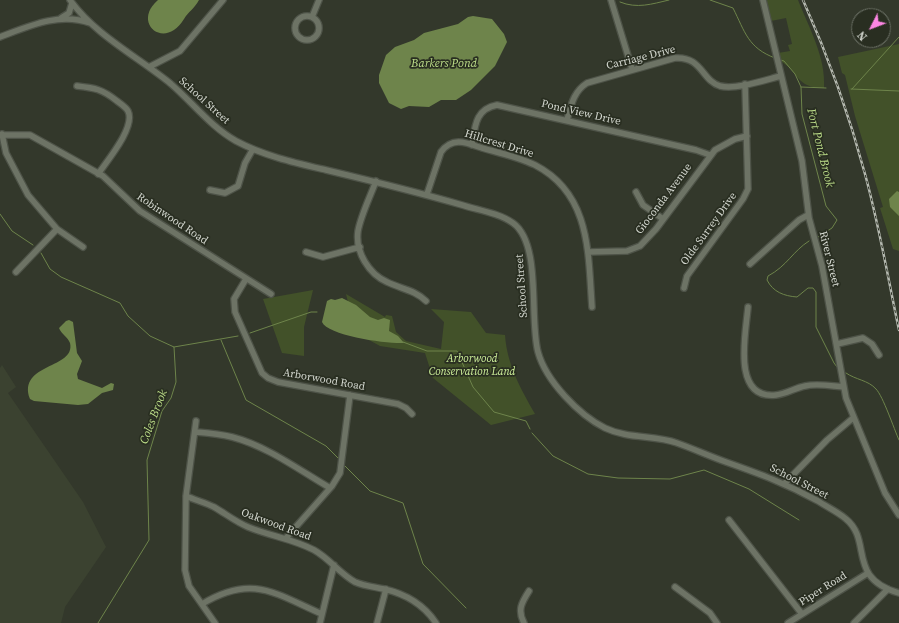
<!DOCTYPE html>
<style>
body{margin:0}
#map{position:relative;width:899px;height:623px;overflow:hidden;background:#33382b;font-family:"Source Serif 4",serif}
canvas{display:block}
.north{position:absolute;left:851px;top:8px;width:40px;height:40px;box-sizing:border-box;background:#292e21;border:1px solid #6d7267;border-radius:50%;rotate:228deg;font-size:11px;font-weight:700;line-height:16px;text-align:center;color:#d3d7cf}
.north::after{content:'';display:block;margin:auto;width:14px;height:18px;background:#fd86e3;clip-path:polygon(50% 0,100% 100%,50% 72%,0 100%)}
</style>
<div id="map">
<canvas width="899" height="623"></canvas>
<div class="north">N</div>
</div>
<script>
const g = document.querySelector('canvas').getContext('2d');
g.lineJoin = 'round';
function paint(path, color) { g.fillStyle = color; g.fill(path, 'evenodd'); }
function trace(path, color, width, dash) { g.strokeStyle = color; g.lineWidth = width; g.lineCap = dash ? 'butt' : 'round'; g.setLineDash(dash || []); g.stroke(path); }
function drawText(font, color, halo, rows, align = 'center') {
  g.font = font + ' "Source Serif 4",serif'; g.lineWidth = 3.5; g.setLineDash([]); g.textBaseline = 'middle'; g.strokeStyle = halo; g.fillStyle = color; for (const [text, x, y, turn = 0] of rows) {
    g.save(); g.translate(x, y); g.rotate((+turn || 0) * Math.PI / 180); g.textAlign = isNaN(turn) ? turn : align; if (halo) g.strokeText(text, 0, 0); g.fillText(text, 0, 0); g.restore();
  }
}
paint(new Path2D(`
 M2 365 16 387 8 393 83 502 106 547 65 607 61 623H0V368Z`), '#3b4230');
paint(new Path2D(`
 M766 0H798C809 28 826 57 824 88 795 88 800 72 780 61L778 53 790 51 788 45 792 44 786 18 771 21Z
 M899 44V251L893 249 880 208 883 207 855 116 845 75 842 73 838 57Z
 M313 290 304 327V356L282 353 263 299Z
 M346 294 385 317 386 315 392 316 396 332 406 341 441 349 444 322 431 309 471 312 486 333 505 335C507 365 521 389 535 414L491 425 433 378 425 353 380 346 336 322 348 302Z`), '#425129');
paint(new Path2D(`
 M158 0H199C195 8 188 12 184 19 165 51 131 23 158 0Z
 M473 16 492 19 504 34 507 42 495 66 471 90 456 100H441L429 107 409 106 401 109 389 103 379 83V75L386 55 395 47 414 40 424 33 458 24 468 17Z
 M897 191 899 192V216L890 207 889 199Z
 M342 298 356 305 370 317 378 320 384 318 390 320 389 331 398 336 404 343C388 344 328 336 322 322L327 301 331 299 335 300Z
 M69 320 73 322 77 353 82 361 77 374 78 379 102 388 111 383 114 384 113 390 102 393 88 404 78 405 34 401 30 399C17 363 76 369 70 343 68 337 61 334 59 328L66 321Z`), '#6e844b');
trace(new Path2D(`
 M710 0 733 8C745 32 748 48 775 58
 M620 2C637 9 652 4 669 0
 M780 60 784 61 795 74 801 87 802 114 826 206 837 220 832 228 818 237
 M801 87 826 88
 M851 89 899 91
 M852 89 899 37
 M0 214 12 231 33 245
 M809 241C793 251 787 266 768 276L767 280C773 292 784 296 797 297L808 288H813L816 292V327L834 363 837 367
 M41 253 50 269 61 277 120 303 128 316 150 336 174 347 176 382 171 398 162 411 147 460 149 540 98 623
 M250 333 311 312H317
 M221 340 246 400 326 446 338 458
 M403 342 427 351H457L473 387 494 412 526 421 530 429
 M174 347 238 336
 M846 373C856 380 868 380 876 389 883 396 894 429 899 440
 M532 433 553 456 588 474 618 478 670 479 704 470 749 489 799 520
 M345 466 370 491 403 503 423 564 466 608`), '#6e844b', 1);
const minor = new Path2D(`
 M70 0C95 35 138 57 171 84 193 103 211 127 236 141 264 156 296 163 326 170 372 181 417 192 462 205 478 210 499 213 513 223 542 244 529 318 538 352 546 381 579 415 605 428 628 439 654 435 677 443 694 449 709 456 726 462 760 474 785 483 818 501 827 507 838 512 846 519 873 541 846 578 899 593
 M611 0 632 69
 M763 0 802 161 809 218 822 266 846 398 885 493 899 515
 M295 28a12 12 0 1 1 24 0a12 12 0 1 1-24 0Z
 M312 17 319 0
 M61 18 69 13 72 3
 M0 37C29 26 59 12 90 23
 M149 67 180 51 223 0
 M77 86C95 88 102 89 117 101 121 104 126 107 128 111 136 127 107 161 98 174
 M567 120C571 106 573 92 587 83L675 58C702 56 702 81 720 86 736 90 765 80 781 76
 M2 134 6 153 28 195 57 229 83 247
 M0 135H30L103 176 140 211 271 294
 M472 145C475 127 475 109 497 105L696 150 710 155
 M376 181C370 197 361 215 358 231 355 252 369 274 387 282 401 289 415 290 426 301
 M210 190 225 193 238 186 245 163 253 149
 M636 192 643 205 663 219
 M427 194 441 152C453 136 467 143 482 148 500 153 518 157 535 165 591 194 588 253 592 307
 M306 252 323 257 360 247
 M588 252 627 251 640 246 656 229 715 150 735 139 747 136
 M750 264 799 220 808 215
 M16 272 57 229
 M246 279 234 299 235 312 262 373 268 378 278 382 398 404 406 408 412 414
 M684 288 687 276 743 199 748 189 745 84
 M748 307C746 332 731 400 776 395 786 394 795 388 805 386 817 383 831 386 844 387
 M837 344 863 338 872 344 879 355
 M196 421 186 496 185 570 189 586 215 623
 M196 432C208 433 220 434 232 437 267 446 299 470 330 488
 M785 483 827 440 853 418
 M186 496C195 500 206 503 214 507 226 514 236 522 248 527 270 536 293 539 314 550 330 559 339 573 355 582 364 586 375 587 384 589 406 594 424 605 436 623
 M729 520 802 614
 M286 538 332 486 340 473 350 395
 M675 587 710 613 717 623
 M202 604C252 574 274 593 322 614
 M320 623 334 565
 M377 623 386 589
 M524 623C517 610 522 602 529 591
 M788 623 868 573
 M854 623 888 589`);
trace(minor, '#4e5348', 8);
trace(minor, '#6d7365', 5.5);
const rail = new Path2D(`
 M803 0C828 56 849 114 865 174 879 225 888 278 899 330`);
trace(rail, '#b5b9b0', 2.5);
trace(rail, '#292e21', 1, [3]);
drawText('11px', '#d3d7cf', '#292e21', [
 ["Carriage Drive",641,58,-14],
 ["School Street",204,101,42],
 ["Pond View Drive",581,113,13],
 ["Hillcrest Drive",499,144,17],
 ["Gioconda Avenue",664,199,-53],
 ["Robinwood Road",172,219,34],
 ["Olde Surrey Drive",709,229,-54],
 ["River Street",829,259,76],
 ["School Street",522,286,-94],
 ["Arborwood Road",324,380,10],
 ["School Street",799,482,27],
 ["Oakwood Road",276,525,20],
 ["Piper Road",823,589,-32]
]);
drawText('italic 11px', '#cff19b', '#292e21', [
 ["Arborwood",472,359],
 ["Conservation Land",472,372]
]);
drawText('italic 12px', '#bdde89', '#292e21', [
 ["Barkers Pond",444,64],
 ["Fort Pond Brook",820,148,76],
 ["Coles Brook",154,417,-69]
]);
</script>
